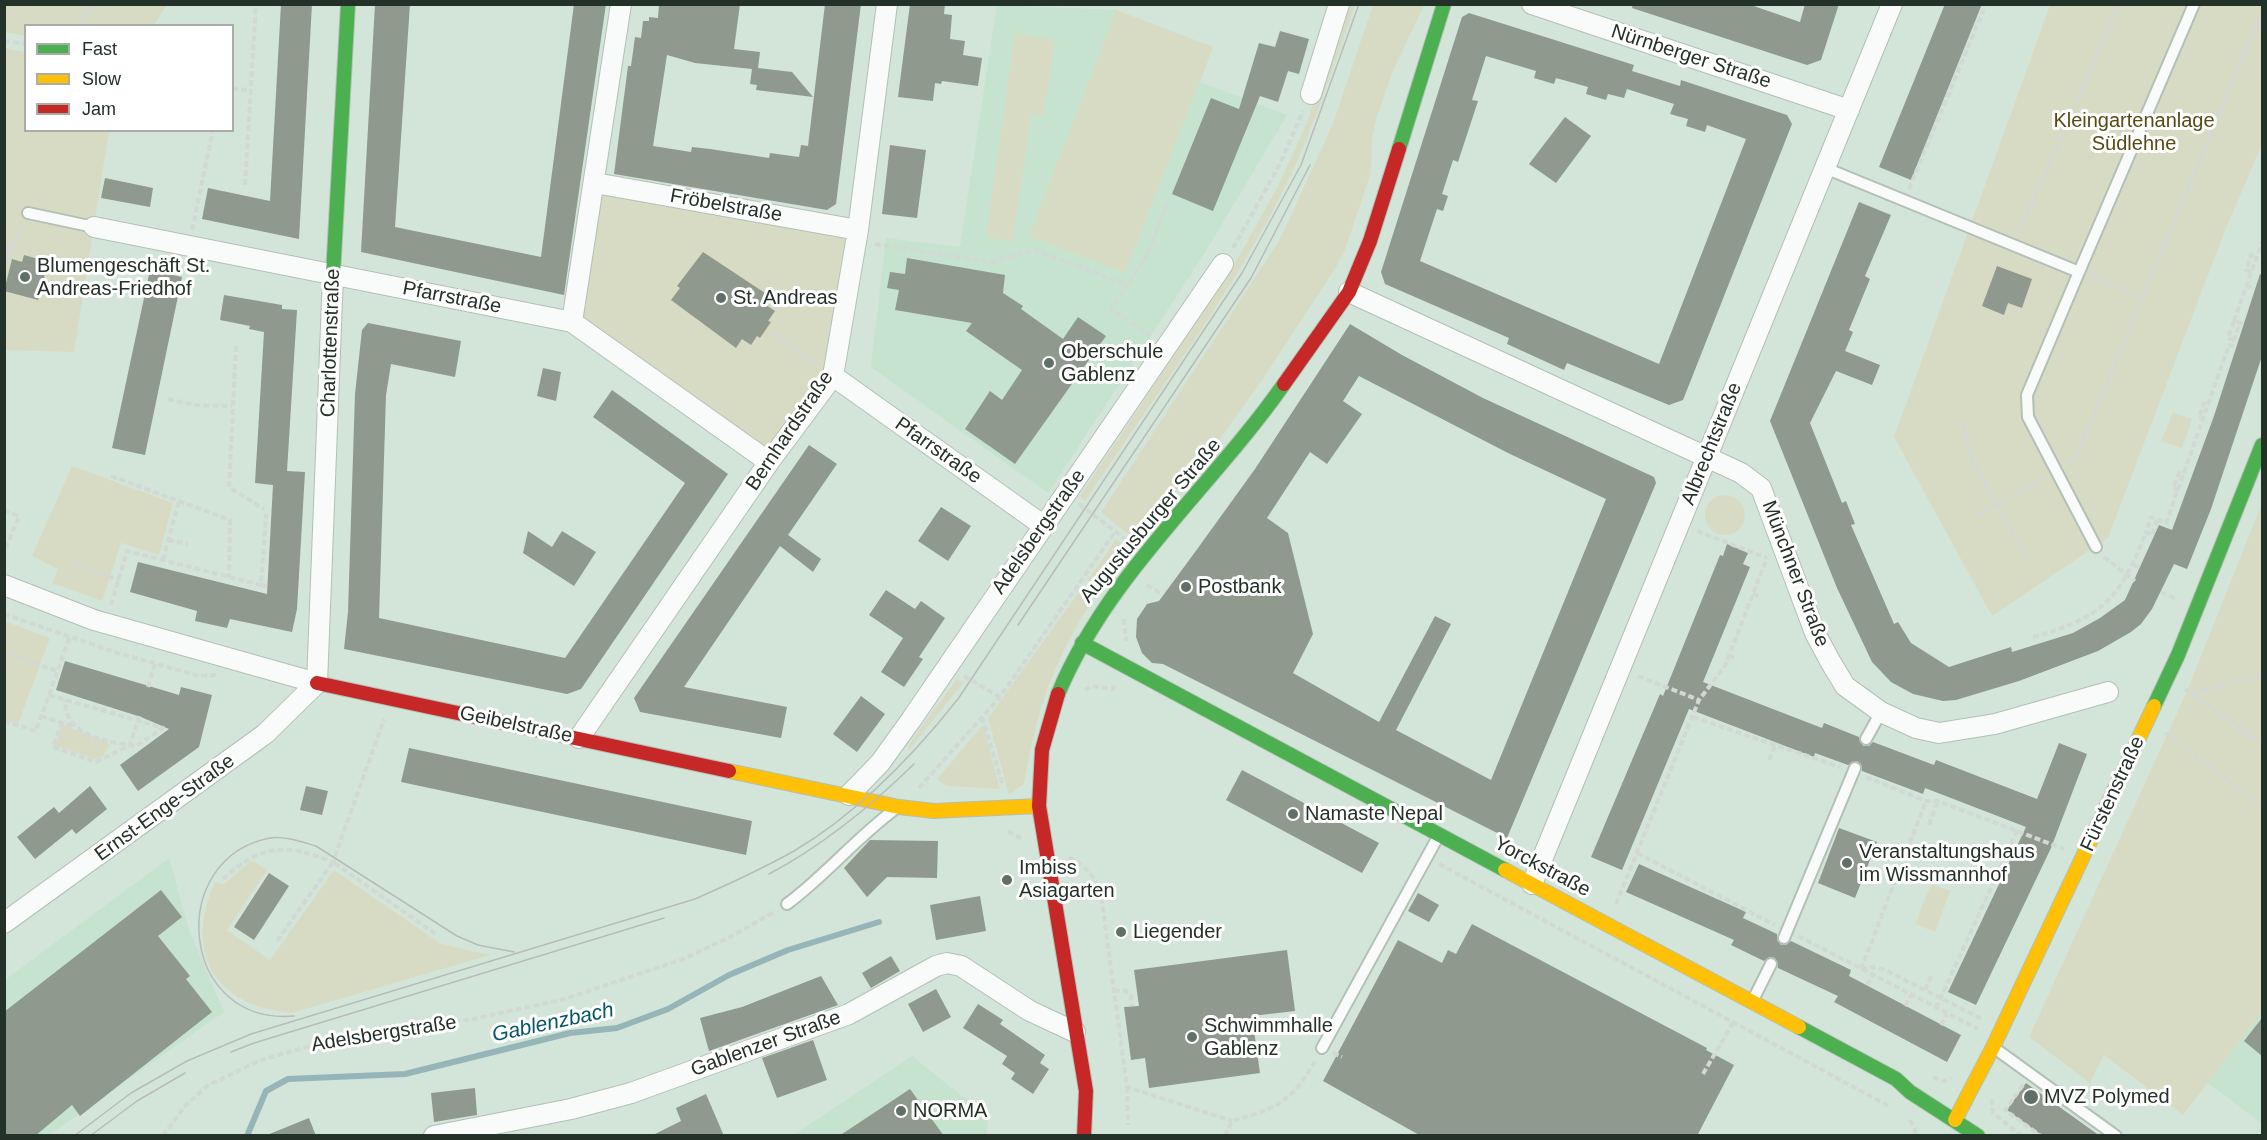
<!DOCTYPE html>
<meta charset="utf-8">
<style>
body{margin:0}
#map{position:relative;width:2267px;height:1140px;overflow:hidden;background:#d3e5d8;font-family:Helvetica,sans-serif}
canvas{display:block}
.frame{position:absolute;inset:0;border:6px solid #243128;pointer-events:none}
.legend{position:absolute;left:24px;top:24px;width:210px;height:108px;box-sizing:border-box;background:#fff;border:2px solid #a7ada9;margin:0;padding:8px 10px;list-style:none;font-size:18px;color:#243128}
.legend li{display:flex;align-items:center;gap:12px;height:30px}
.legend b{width:30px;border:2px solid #a7ada9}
</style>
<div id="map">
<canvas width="2267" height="1140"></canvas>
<div class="frame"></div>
<ul class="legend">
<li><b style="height:8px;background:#4caf50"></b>Fast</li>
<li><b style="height:8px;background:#ffc107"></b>Slow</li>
<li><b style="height:8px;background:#c62828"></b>Jam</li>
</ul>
</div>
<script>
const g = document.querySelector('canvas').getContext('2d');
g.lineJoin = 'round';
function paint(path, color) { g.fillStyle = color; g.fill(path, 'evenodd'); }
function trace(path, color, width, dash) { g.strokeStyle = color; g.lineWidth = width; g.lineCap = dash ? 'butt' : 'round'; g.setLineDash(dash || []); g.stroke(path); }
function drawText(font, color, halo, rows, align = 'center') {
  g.font = font + ' Helvetica,sans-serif'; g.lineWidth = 6; g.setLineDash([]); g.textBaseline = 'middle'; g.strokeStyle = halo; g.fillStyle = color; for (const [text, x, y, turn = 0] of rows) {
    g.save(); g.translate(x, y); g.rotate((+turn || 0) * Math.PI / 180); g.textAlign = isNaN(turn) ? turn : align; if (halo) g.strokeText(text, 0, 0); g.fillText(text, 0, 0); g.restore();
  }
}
paint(new Path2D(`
 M997 5 1116 10 1213 47 1200 82 1287 115 1206 251 1048 493 871 367 886 238 960 247Z
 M169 858 189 930 224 1012 49 1135 5 1136V980Z
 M2262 1012V1124L2207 1082Z
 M912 1056 988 1117 986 1135 792 1136Z`), '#c5e3ce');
paint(new Path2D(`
 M4 5 5 4 167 5 154 25 26 26 25 36 5 32Z
 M1345 5H1355C1334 66 1314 128 1285 187 1230 297 1153 398 1085 501L1080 496 1233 267 1278 186 1307 123Z
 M1373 5H1424L1393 71 1376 120 1372 139 1371 173 1346 247 1335 269 1264 377 1210 453 1134 539 1101 512 1279 241 1332 126Z
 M2050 5H2262V144L2224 233 2108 538 1992 616 1894 437Z
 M1116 10 1213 47 1125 273 1029 236Z
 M1015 33 1055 40 1044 116 1031 114 1013 242 986 237Z
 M5 48 25 52 26 130 109 131 74 352 5 350Z
 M595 183 856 241 833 376 769 462 572 322Z
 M2173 412 2192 419 2182 448 2161 441Z
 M72 466 173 503 159 555 121 543 102 601 52 583 58 569 32 556Z
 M1705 515a20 20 0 1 1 40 0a20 20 0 1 1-40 0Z
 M2262 503V1012L2183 1115 2104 1055 2090 1083 2029 1037 2187 691Z
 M1116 539 1125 546 1098 587 1088 580Z
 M1081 589 1095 597C1054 658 1036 712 1024 784L1009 795 988 718Z
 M4 621 50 638 18 724 5 720Z
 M957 678 963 683 909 750 908 746Z
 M62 724 110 744 104 755 96 759 56 746Z
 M983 725 1000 789 946 786 937 779Z
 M252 860 267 870 227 930 270 960 334 870 441 944 490 955 292 1013C215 1007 183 952 215 882L224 884Z
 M1931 884 1950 891 1935 932 1915 924Z`), '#d8dbc4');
trace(new Path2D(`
 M247 1136 266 1091 288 1079 405 1074 570 1033 617 1028 668 1009 729 975 788 950 879 922`), '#96b5b8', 6);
paint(new Path2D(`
 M281 4H312L299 239 202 219 208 188 270 201Z
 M375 4H410L395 227 541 257 574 4H606L564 295 361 252Z
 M659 4H740L734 49 760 52 758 68 792 72 813 97 756 90 757 85 750 84 752 69 695 63 667 55 653 146 691 152 692 147 710 149 769 158 770 153 799 157 801 145 808 146 825 4H861L836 204 827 210 614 174 628 66H631L635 37 641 38 643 21H649V17L658 18Z
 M910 4H945L944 14 952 15 950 39 965 41 963 55 982 58 978 86 942 81 941 84 935 83 933 101 898 97Z
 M1633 4H1748L1800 22 1805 4H1839L1821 60 1807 65 1632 8Z
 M1945 4H1982L1911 180 1879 167Z
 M1469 13 1634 65 1632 71 1680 86 1681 80 1787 115 1792 124 1683 400 1669 405 1567 363 1564 370 1507 344 1509 338 1385 284 1381 272 1462 17ZM1486 56 1536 71 1534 78 1554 84 1556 78 1588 87 1586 94 1606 100 1608 94 1624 98 1627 89 1674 104 1670 114 1688 119 1686 126 1705 132 1707 125 1746 139 1659 364 1420 261 1437 209 1443 211 1448 196 1442 194 1453 160 1458 162 1478 101 1472 100Z
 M1280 31 1309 39 1299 74 1288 71 1278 102 1260 96 1213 211 1172 194 1211 98 1239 109 1259 43 1275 47Z
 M1565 117 1591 136 1556 183 1529 164Z
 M890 145 926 150 917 218 882 214Z
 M105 178 153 188 150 207 101 198Z
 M1859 202 1891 215 1865 276 1870 279 1849 330 1853 332 1845 351 1880 365 1872 385 1836 371 1810 423 1842 503 1846 501 1855 524 1851 525 1894 624 1898 622 1911 643 1949 667 2011 647 2012 652 2073 633 2100 618 2125 600 2159 525 2172 530 2214 416 2260 274 2262 275V356L2211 509 2187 569 2174 564 2152 609 2141 624 2131 632 2098 651 2019 681 1956 700 1943 701 1913 694 1891 682 1872 662 1837 588 1770 421Z
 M703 252 771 297 766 305 775 311 768 321 771 322 760 338 757 336 751 345 742 339 736 348 671 300 680 288 677 286Z
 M24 255 45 261 43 269 46 270 38 300 4 291 12 259 22 262Z
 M907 258 1005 275 1003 293 1023 306 1021 309 1063 339 1078 317 1106 336 1015 464 965 429 990 391 1002 400 1022 370 966 331 972 323 895 310 899 290 887 288 890 272 905 274Z
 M1997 266 2032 279 2022 308 2008 303 2004 315 1982 306Z
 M150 270 182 277 145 455 112 448Z
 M224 295 282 305V309L297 310 287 471 305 472 297 609 292 632 230 619 227 628 195 621 197 611 130 592 138 562 267 594 273 485 255 483 264 332 249 329 250 326 220 320Z
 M368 323 461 341 455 377 391 364 386 395 379 618 565 658 685 483 593 417 612 390 728 474 581 689 567 694 344 649 348 612 355 394 362 330Z
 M1350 324 1402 355 1483 398 1654 477 1656 483 1507 838 1163 664 1152 663 1142 653 1136 637 1137 619 1147 604 1159 601 1198 548 1255 469ZM1359 376 1508 453 1606 499 1491 780 1396 730 1451 624 1435 616 1379 722 1293 673 1313 634 1288 533 1267 518 1310 452 1327 464 1362 414 1343 401Z
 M543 368 561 372 556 401 537 396Z
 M809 445 837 464 788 535 821 559 813 572 780 546 684 687 787 707 781 738 640 712 634 698Z
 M941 507 971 526 948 561 918 541Z
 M528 531 552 547 562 531 596 552 574 586 523 553Z
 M1727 544 1748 553 1743 564 1750 567 1703 682 1822 728 1824 723 1859 737 1863 746H1869L1873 742 1934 765 1936 760 2037 799 2059 743 2087 754 2051 848 1976 1005 1948 992 2026 827 1925 788 1923 794 1862 771 1861 764 1857 761 1848 765 1815 753 1814 757 1689 709 1622 870 1591 857 1660 694 1663 696 1720 555 1723 556Z
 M886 590 915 609 921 601 945 618 919 657 923 659 904 687 881 672 903 638 869 615Z
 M65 661 179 695 181 687 212 695 199 747 138 791 120 765 169 729 141 717 56 690Z
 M861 696 885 714 857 752 833 734Z
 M409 748 752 821 746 855 401 782Z
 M1242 770 1379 843 1362 873 1226 800Z
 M90 786 107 809 76 834 72 829 35 859 17 837 54 807 59 813Z
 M306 786 328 791 322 815 300 810Z
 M1839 828 1877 842 1855 898 1818 883Z
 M870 840 938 841 937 878 887 877 867 897 844 868Z
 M1639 864 1746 912 1743 918 1777 934V940L1781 945H1786L1791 941 1851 970 1849 976 1961 1035 1947 1062 1834 1002 1838 996 1778 968 1775 958 1770 957 1764 961 1731 945 1734 940 1626 892Z
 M269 873 289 886 254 940 234 927Z
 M161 890 182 917 158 936 190 976 186 979 212 1012 80 1116 72 1105 35 1136H4V1012Z
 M1418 893 1439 905 1429 922 1408 911Z
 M980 896 986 931 936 940 930 905Z
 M1472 924 1707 1048 1706 1050 1734 1065 1697 1136H1421L1323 1081 1398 940 1442 963 1448 950 1456 954Z
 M1287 950 1295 1011 1252 1016 1260 1073 1149 1088 1145 1058 1131 1060 1124 1007 1139 1006 1134 970Z
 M891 956 900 971 871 988 862 973Z
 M821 976 838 1005 709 1051 700 1018 742 1007Z
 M936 989 951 1017 923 1032 908 1004Z
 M978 1004 1003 1020 1000 1024 1045 1055 1040 1063 1049 1069 1033 1094 1011 1079 1015 1073 1002 1064 1007 1056 963 1028Z
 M2262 1018V1056L2244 1041Z
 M813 1040 827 1080 777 1098 762 1058Z
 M2026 1083 2100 1136H2043L2007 1110Z
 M475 1088 477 1115 434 1122 431 1093Z
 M910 1089 944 1136H839Z
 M706 1094 724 1136H651L681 1121 676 1108Z
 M309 1118 316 1136H267V1135Z`), '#8f998e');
const lane = new Path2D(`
 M1825 168 2079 272 2027 395 2028 417 2096 547
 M28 213 94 227
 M2079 272 2194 4
 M1866 739 1881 712
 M787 904C825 876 855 839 894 810
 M1784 938 1855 768
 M1752 1002 1771 964
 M1993 1047 2116 1136
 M1322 1048 1439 835`);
const street = new Path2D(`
 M1532 4 1849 110
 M1311 94 1339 4
 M595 183 858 230
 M94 227 572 322 769 462
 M1349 292 1741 473 1761 488 1815 633 1830 661 1845 686 1881 712 1916 728 1939 733 1995 724 2108 692
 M572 322 621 4
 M833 376 1044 526
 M4 585 94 620 317 683
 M317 683 333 275
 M579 738 769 462 833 376 858 230 887 4
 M849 795 880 763 911 720 1223 264
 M1532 884 1892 4
 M4 923 265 734 317 683
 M434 1136 571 1109 631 1093 849 1014 936 966 947 963 961 966 1030 1011 1075 1032`);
const fast = new Path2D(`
 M1399 149 1444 4
 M333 275 348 4
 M1082 643 1505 870
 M1058 694C1108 574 1211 488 1284 384
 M2154 706 2178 655 2262 445
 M1799 1027 1896 1079 1910 1092 1978 1136`);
const slow = new Path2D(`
 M729 771 899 807 934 811 1039 806
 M1505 870 1799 1027
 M1955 1120 1993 1047 2154 706`);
const jam = new Path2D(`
 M1284 384 1349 292 1370 241 1399 149
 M317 683 729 771
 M1058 694 1042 750 1039 806 1086 1091 1084 1136`);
trace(lane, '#b2c0b6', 14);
trace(street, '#b2c0b6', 22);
trace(fast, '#b2c0b6', 16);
trace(slow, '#b2c0b6', 16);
trace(jam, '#b2c0b6', 16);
trace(new Path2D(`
 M81 26 92 4
 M4 41 26 44
 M232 89 251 90
 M245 185 256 4
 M1909 189 1986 4
 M192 230 213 130
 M2020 232 2119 4
 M875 244 991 262 1035 250 1127 285
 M4 246 12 248 23 225
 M1233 248 1280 164 1303 111
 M4 266 12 248
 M2251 272 2246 270 2251 255 2257 257
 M2090 276 2142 298
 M2246 286 2255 288
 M2234 321 2262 242
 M773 333 817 364
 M1151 336 1111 309 1148 254 1168 200
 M2234 340 2228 338 2234 321 2243 324
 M236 346 229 487 264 509
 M168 399 194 405 232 406
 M2205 419 2199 418 2204 403 2210 405
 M1963 422 1972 459 2027 557
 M2069 463 2076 457 2262 12
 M111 476 230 520 229 577
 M2179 490 2173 488 2179 473 2184 475
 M1079 504 1128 541
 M4 510 19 516 4 553
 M1977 515 2045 478
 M2157 520 2152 535 2146 532 2151 517 2166 523 2229 345 2232 346 2240 323
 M1697 531 1767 558
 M168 540 188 544
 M2104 557 2135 581
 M163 560 179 501
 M74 564 119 580
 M2133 565 2141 568
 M261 585 268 586
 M1147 585 1163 595
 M2161 592 2176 599
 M1753 594 1761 597
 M111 605 127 551 261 585 266 514
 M4 614 118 653 199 676 216 675
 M1124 619 1126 641
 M2033 637C2102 618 2120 599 2146 532
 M8 654 57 671
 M1729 655 1736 659
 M964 676 1000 697
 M1638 676 1699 700
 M148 687 155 664
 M2185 689 2262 744
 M1085 690 1092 686 1113 689 1115 684
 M2193 693 2262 675
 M49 695 163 728 136 746C108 742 64 736 65 700
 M41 716 75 727
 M982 717 1003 786
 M1693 717 1840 767
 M4 721 36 731 70 636
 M62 722 53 747 96 762 130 745 139 716
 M2165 733 2262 806
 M1769 760 1775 745
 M1866 777 1926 801H1938L2064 849
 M919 788 1000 697 1115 532
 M1929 825 1938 801
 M1008 831 1022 839
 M1637 853 1775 925
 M1069 857C1086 867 1095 876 1101 895L1127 1087 1232 1121
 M1439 864 1889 1106
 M223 879C261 844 285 843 333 862L384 719
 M1616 904 1699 700 1725 666 1767 558
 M1798 936 1978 1029
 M277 941 333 862 437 935
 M1861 969 1926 801
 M1861 969 1872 967 1885 970 1982 1019
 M1867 985 1873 975
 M1925 990 1932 974
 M1114 991 1124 990 1131 995 1132 1006
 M1905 1006 1911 995
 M1936 1008 2018 829
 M1941 1025 1947 1014
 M1333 1053 1342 1057
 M1703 1074 1734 1021
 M1933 1077 1943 1081 1951 1078
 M2023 1085 2005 1110 2041 1136
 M1127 1087 1128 1125
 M1992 1099 1993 1113 2022 1136
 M1910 1120 1915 1128V1136
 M163 1136 185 1106 207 1086 258 1061 335 1039 473 1019 565 999 683 959 730 937 776 911
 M1225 1136 1232 1121C1277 1109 1293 1101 1316 1059`), '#d2d8d4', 4, [6, 3]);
trace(lane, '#f8fbf9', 10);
trace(street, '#f8fbf9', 20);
trace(fast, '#4caf50', 14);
trace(slow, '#ffc107', 14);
trace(jam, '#c62828', 14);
trace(new Path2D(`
 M1018 625 1251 278 1310 165
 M769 874C824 845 870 807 914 764
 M294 1016C179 1026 165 858 270 838 285 836 302 842 316 846L457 936 478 945 514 952
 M231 1052 254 1043 664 918
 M74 1136 131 1093 187 1061 251 1034 695 899C729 884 762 869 794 851 858 813 912 757 958 699L1242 273 1301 165 1359 4
 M90 1136 137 1101 185 1073`), '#b8bcb9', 1.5);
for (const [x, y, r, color] of [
 [25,277,6,"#617066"],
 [721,298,6,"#617066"],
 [1049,363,6,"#617066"],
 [1186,587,6,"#617066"],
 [1293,814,6,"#617066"],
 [1847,863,6,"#617066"],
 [1007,880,6,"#617066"],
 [1121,932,6,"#617066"],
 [1192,1037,6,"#617066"],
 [2031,1097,8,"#617066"],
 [901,1111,6,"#617066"]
]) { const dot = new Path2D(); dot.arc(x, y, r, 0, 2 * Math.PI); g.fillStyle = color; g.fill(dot); trace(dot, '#fff', 2); }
drawText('20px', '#243128', '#fff', [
 ["Nürnberger Straße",1691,57,18],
 ["Fröbelstraße",726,206,10],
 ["Pfarrstraße",452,298,11],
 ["Charlottenstraße",331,343,-88],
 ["Bernhardstraße",790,431,-56],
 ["Albrechtstraße",1712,444,-68],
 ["Pfarrstraße",938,451,35],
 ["Augustusburger Straße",1151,521,-50],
 ["Adelsbergstraße",1039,532,-55],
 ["Münchner Straße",1795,574,69],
 ["Geibelstraße",516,725,12],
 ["Fürstenstraße",2113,794,-65],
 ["Ernst-Enge-Straße",165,808,-36],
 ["Yorckstraße",1542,867,28],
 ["Adelsbergstraße",384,1034,-9],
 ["Gablenzer Straße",766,1044,-20]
]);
drawText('20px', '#584a15', '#fff', [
 ["Kleingartenanlage",2134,121],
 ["Südlehne",2134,144]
]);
drawText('20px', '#243128', '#fff', [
 ["Blumengeschäft St.",37,266],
 ["Andreas-Friedhof",37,289],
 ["St. Andreas",733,298],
 ["Oberschule",1061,352],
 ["Gablenz",1061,375],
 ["Postbank",1198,587],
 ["Namaste Nepal",1305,814],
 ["Veranstaltungshaus",1859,852],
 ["im Wissmannhof",1859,875],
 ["Imbiss",1019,868],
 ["Asiagarten",1019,891],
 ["Liegender",1133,932],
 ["Schwimmhalle",1204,1026],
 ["Gablenz",1204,1049],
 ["MVZ Polymed",2044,1097],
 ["NORMA",913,1111]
], 'left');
drawText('italic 21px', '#065765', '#fff', [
 ["Gablenzbach",553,1023,-12]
]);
</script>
